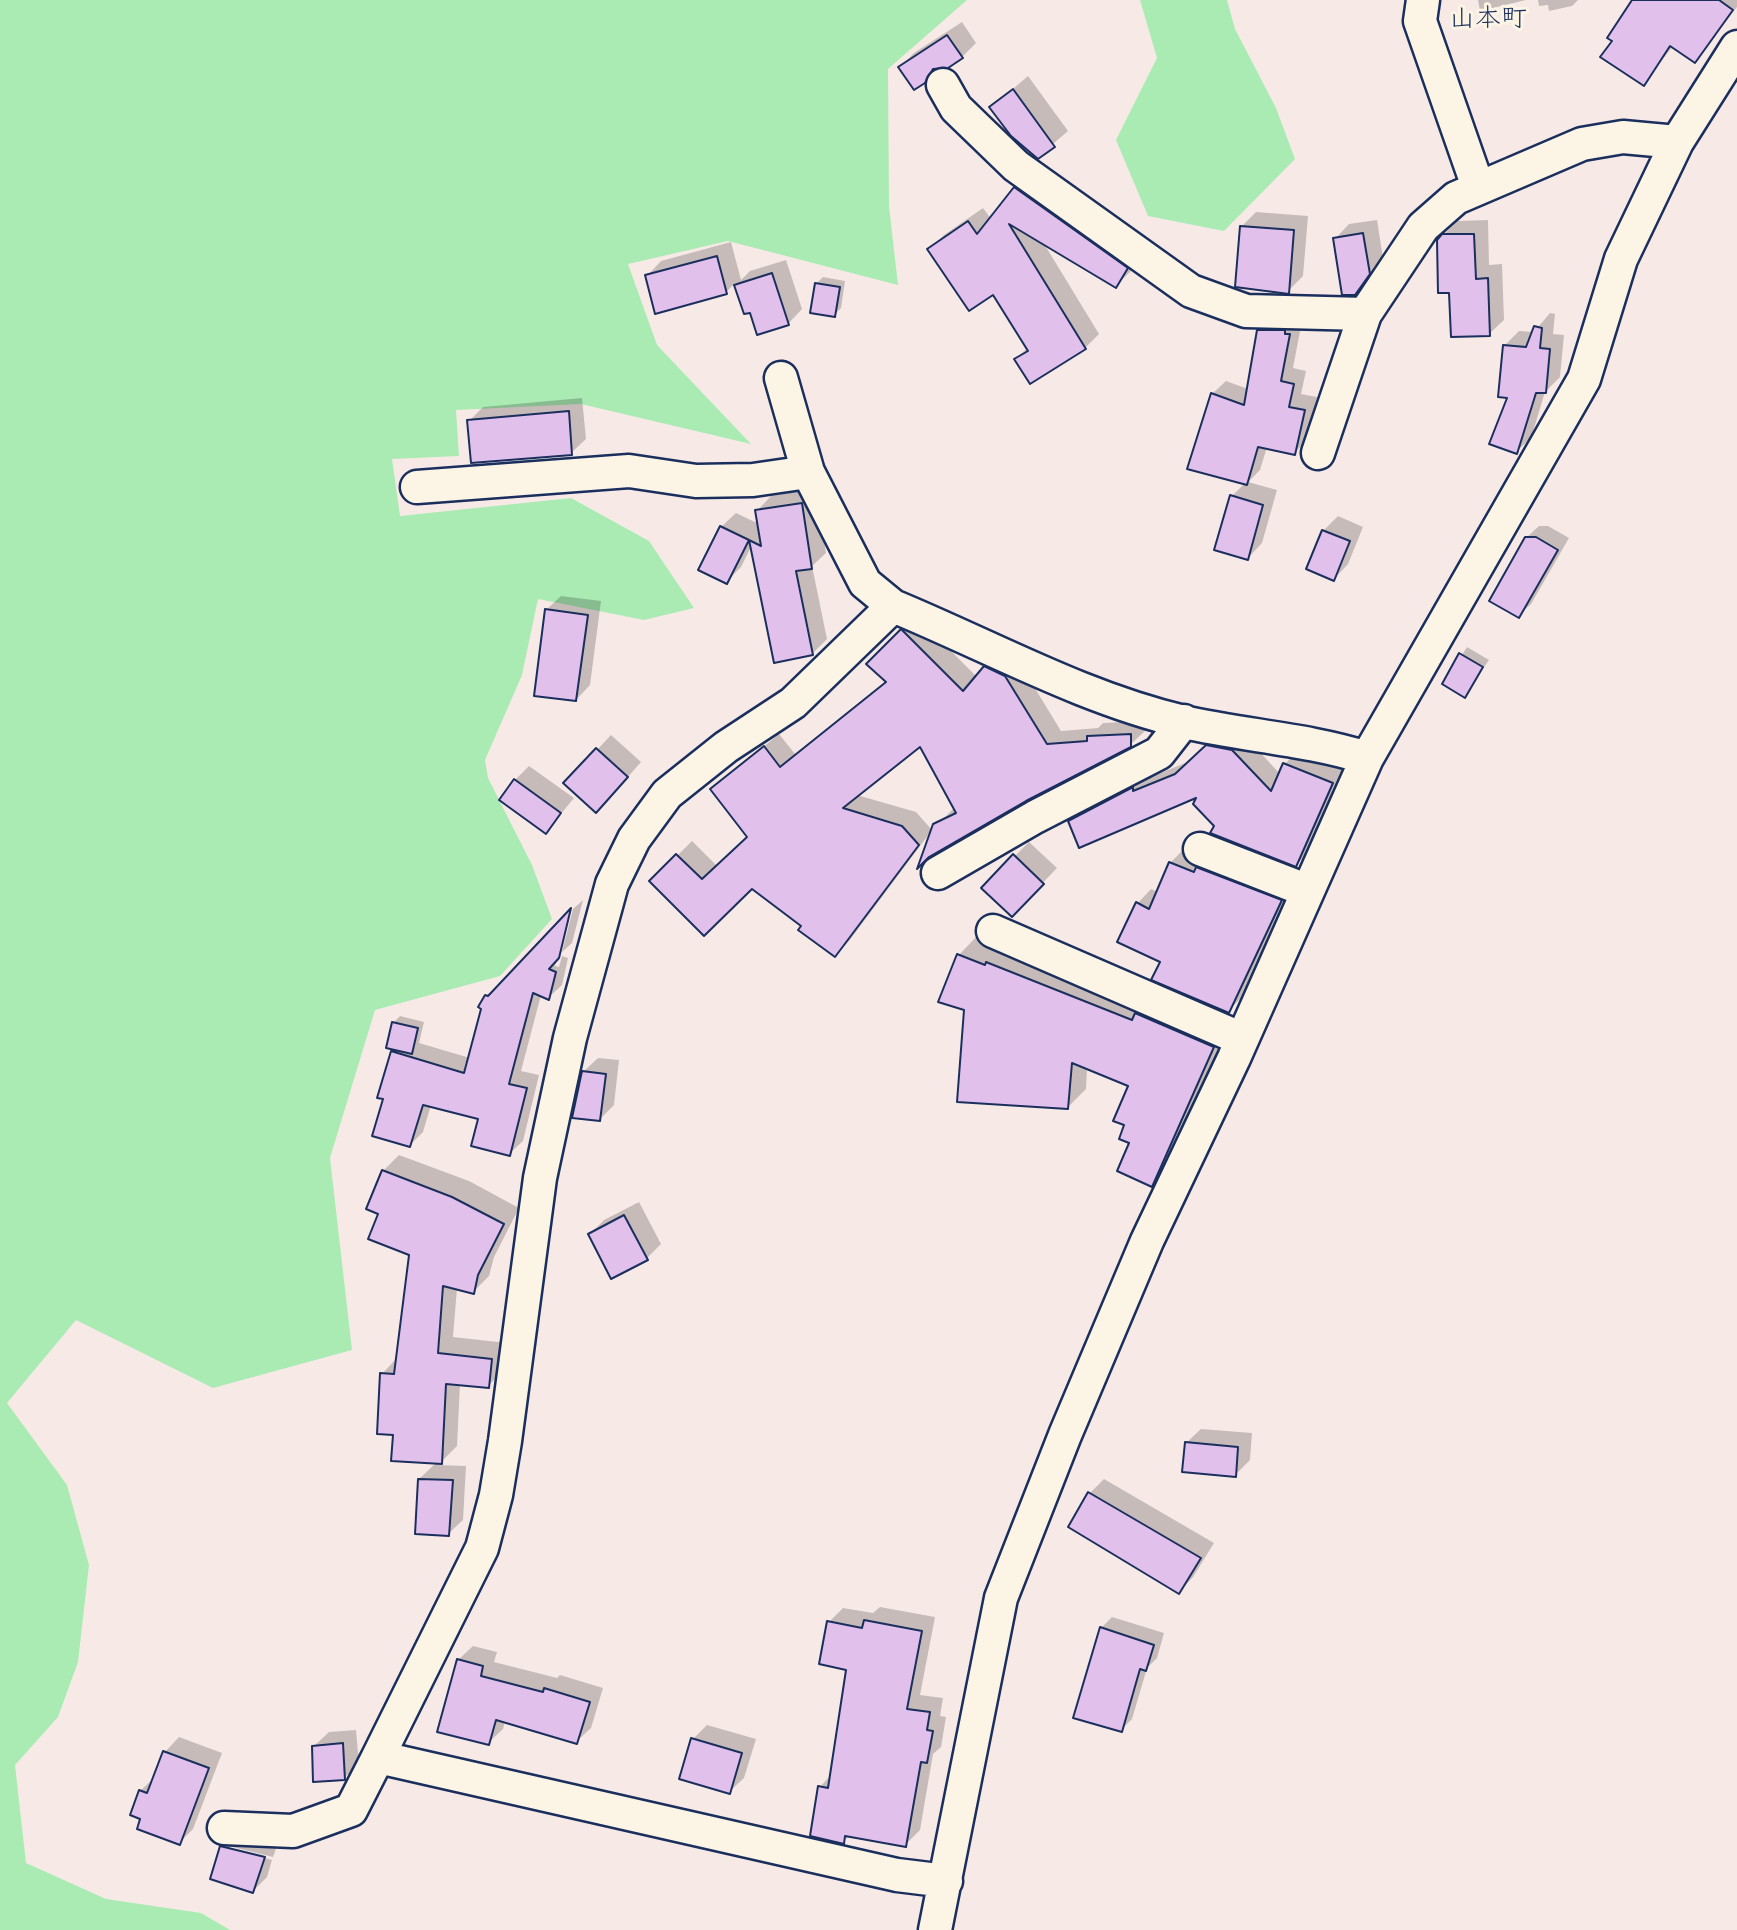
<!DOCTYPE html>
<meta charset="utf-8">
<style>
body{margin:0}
canvas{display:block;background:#f7eae6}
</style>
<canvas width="1737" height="1930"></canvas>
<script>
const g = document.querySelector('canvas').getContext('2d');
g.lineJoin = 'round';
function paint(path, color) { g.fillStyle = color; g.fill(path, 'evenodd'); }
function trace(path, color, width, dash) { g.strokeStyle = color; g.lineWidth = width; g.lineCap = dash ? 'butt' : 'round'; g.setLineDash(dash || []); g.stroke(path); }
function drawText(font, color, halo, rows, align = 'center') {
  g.font = font + ' "Gochi Hand","Klee One",sans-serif'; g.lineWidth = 6; g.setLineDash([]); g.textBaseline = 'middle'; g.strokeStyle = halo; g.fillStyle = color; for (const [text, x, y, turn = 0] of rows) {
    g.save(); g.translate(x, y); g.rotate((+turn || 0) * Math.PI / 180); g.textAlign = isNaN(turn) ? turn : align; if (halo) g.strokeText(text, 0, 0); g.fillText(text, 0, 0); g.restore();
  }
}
paint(new Path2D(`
 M0 0H967L888 69 889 206 898 285 728 241 628 264 657 345 751 444 581 404 456 410 459 456 392 459 400 516 571 498 649 541 694 608 644 620 538 599 522 675 485 760 488 778 532 865 552 919 500 976 375 1010 330 1158 352 1350 213 1388 76 1320 7 1403 67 1485 89 1565 78 1662 58 1717 15 1765 26 1863 106 1899 201 1913 230 1930H0Z
 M1140 0H1227L1235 29 1276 108 1295 159 1224 231 1148 216 1116 140 1157 58Z`), '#aaebb4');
paint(new Path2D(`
 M1478 0H1526L1480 11Z
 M1538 0H1578L1572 6 1549 11 1548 5 1539 6Z
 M1634 0H1737V7L1695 61 1673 46 1643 84 1614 40Z
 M962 22 976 43 962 57 939 67 924 82 900 67 914 53Z
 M1028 76 1068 131 1038 157 992 107Z
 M1029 174 1141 253 1130 272 1115 286 1043 242 1099 334 1085 348 1016 359 1028 347 994 292 929 250 944 235 983 208 991 219Z
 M1256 212 1308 216 1303 276 1288 291H1266L1242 226Z
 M1377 220 1383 258 1355 294 1335 239 1349 224Z
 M1488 220 1489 265 1502 264 1504 320 1489 334 1451 291 1438 240 1458 221Z
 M731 242 741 280 750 271 786 260 802 309 788 324 751 310 745 312 735 283 726 292 647 276 661 261Z
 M823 277 845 281 841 308 834 315 816 284Z
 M1550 313 1555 314 1553 334 1564 335 1560 377 1545 392 1531 438 1516 452 1505 345 1519 331 1534 332Z
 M1273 317 1302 321 1293 368 1306 371 1301 394 1317 397 1308 439 1294 453 1267 447 1260 470 1248 482 1277 490 1262 543 1248 558 1232 496 1245 483 1212 394 1226 381 1248 389 1259 331Z
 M582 398 586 439 571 453 469 421 483 407Z
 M816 489 826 553 812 566 827 639 813 653 752 545 741 567 727 581 721 527 736 513 759 524 757 511 771 496Z
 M1338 516 1363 527 1348 564 1334 579 1309 568 1324 530Z
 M1539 526H1548L1569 538 1531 604 1519 615 1526 538Z
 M561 596 601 601 590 685 576 700 546 610Z
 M916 616 977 677 999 653 1019 662 1061 731 1098 728 1103 723 1144 721 1145 731 1130 745 1025 800 929 855 921 862 932 830 849 941 835 955 752 886 704 933 652 881 692 841 717 866 749 836 712 789 779 734 795 754 887 681 869 664ZM920 744 955 807 932 830 916 812 857 795Z
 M1467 647 1489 660 1465 695 1444 683Z
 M1221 732 1246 737 1280 774 1285 764 1298 750 1346 770 1310 851 1296 865 1216 825 1199 795 1070 821 1083 808 1146 775V779L1190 761Z
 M611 735 641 762 611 796 566 783Z
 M529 766 574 798 546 832 515 780Z
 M1029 842 1057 868 1012 915 983 888Z
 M1185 848 1295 886 1242 997 1228 1011 1162 961 1137 904 1151 889 1158 892 1170 863Z
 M583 900 572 943 562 952 573 909Z
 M568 914 555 966 559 967 562 956 568 958 562 985 548 998 541 995 521 1071 539 1075 523 1141 509 1154 480 1117 431 1105 423 1132 410 1145 385 1098 392 1052 396 1048 393 1023 400 1016 424 1022 419 1043 470 1058 486 996 503 983Z
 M976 937 1231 1029 1170 1167 1152 1185 1127 1124 1130 1085 1087 1068 1086 1089 1068 1107 965 1008 959 955Z
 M598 1058 619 1060 614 1105 600 1119 583 1072Z
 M399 1155 469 1181 519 1208 494 1257 489 1276 473 1292 457 1288 453 1337 507 1343 504 1370 488 1386 460 1384 457 1446 438 1465 466 1466 463 1520 448 1534 419 1479 437 1462 395 1433 382 1374 397 1358 411 1253 380 1213 383 1171Z
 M639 1202 661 1244 646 1259 590 1234 604 1220Z
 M1201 1429 1252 1433 1250 1460 1235 1475 1186 1443Z
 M1104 1479 1214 1543 1193 1577 1179 1592 1070 1527 1090 1493Z
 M880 1607 935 1617 920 1695 943 1698 940 1716 946 1717 941 1747 933 1754 920 1830 905 1845 850 1835 843 1842 820 1787 831 1775 848 1668 829 1622 843 1608 873 1613Z
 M1112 1617 1164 1633 1157 1658 1147 1668 1132 1719 1121 1730 1101 1628Z
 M473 1646 497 1652 494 1662 557 1678 560 1675 603 1688 591 1728 576 1742 505 1721 503 1729 488 1743 458 1660Z
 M707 1725 756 1739 744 1778 729 1792 693 1739Z
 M356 1730 359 1764 344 1778 314 1746 329 1732Z
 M179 1737 222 1753 193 1829 179 1843 143 1818 140 1791 155 1777 165 1752Z
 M236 1832 278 1843 273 1857 228 1846V1849L272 1860 267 1877 253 1891 222 1846Z`), '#0003');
const building = new Path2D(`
 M1632 0H1719L1733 10 1695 63 1670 46 1644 86 1600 57 1612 41 1607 38Z
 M947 35 963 58 948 68 933 69 925 83 914 90 898 67Z
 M1013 89 1055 147 1038 159 1011 136 989 107Z
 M1014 187 1128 268 1116 288 1009 224 1086 349 1030 384 1014 359 1028 351 993 295 969 311 927 249 968 221 977 234Z
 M1240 226 1294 230 1289 294 1235 287Z
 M1363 233 1370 274 1355 295H1342L1333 238Z
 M1442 234H1474L1476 279 1488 278 1490 336 1451 337 1449 293H1438L1437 240Z
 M717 256 727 294 655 314 645 275Z
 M772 273 789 325 757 335 750 313 744 314 734 285Z
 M815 283 840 287 835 317 810 313Z
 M1534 326 1542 328 1540 348 1550 349 1546 393H1536L1517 454 1489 444 1507 398 1498 397 1503 345 1526 347Z
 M1257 330H1285V334H1290L1281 381 1294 384 1289 407 1305 410 1295 455 1258 447 1247 485 1187 469 1211 393 1244 405Z
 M569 411 572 455 471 463 467 420Z
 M1230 495 1263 505 1248 560 1214 550Z
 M802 503 812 569 796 571 813 655 774 663 749 540 761 546 755 510Z
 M720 526 749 540 727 584 698 570Z
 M1322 530 1350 541 1334 581 1306 569Z
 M1525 537H1536L1558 550 1519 618 1489 601Z
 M545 609 588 615 576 701 534 696Z
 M901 629 963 691 984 666 1005 676 1047 744 1087 741V736L1131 734V747L1026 801 929 857 917 869 933 824 956 813 920 747 843 808 902 826 919 845 835 957 798 930 801 926 752 889 704 936 649 881 676 854 702 879 747 837 710 789 764 746 780 767 886 682 866 664Z
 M1459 653 1483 667 1465 698 1442 684Z
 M1206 745 1232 750 1271 791 1283 763 1333 783 1296 867 1210 833 1214 826 1193 804 1196 798 1079 848 1068 821 1133 787V791L1175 774Z
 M596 748 628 777 596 813 563 783Z
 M514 779 561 813 546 834 499 800Z
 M1013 854 1044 884 1012 917 981 888Z
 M1169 862 1194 872 1196 867 1282 900 1229 1013 1151 980 1160 962 1117 942 1136 902 1149 909Z
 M571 908 559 958 549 969 556 972 549 1000 533 993 509 1084 527 1088 510 1156 471 1146 478 1119 423 1105 410 1147 372 1136 383 1099 377 1098 391 1051 464 1073 481 1009 478 1007 485 995 488 996Z
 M957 954 985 965 986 962 1132 1020 1135 1013 1214 1047 1152 1187 1117 1171 1129 1143 1119 1139 1124 1125 1113 1121 1128 1086 1072 1063 1068 1109 957 1102 964 1010 938 1002Z
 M392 1022 418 1028 412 1054 386 1048Z
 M582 1071 606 1074 600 1121 572 1118Z
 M382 1170 452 1197 504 1224 478 1275 474 1294 443 1286 438 1353 492 1359 489 1388 446 1384 442 1464 391 1461 393 1435 377 1434 380 1373 394 1374 409 1255 368 1239 378 1214 366 1209Z
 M624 1215 648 1260 611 1279 588 1234Z
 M1185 1442 1238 1447 1236 1477 1182 1472Z
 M418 1479 453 1480 449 1536 415 1534Z
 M1088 1492 1201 1558 1179 1594 1068 1527Z
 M864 1620 922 1631 907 1709 930 1712 927 1730 933 1731 927 1763 921 1762 906 1847 845 1836 844 1844 810 1836 818 1786 828 1788 846 1670 819 1664 827 1621 862 1628Z
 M1100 1627 1154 1645 1146 1671 1140 1669 1122 1732 1073 1718Z
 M457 1659 483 1666 481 1676 543 1692 544 1688 590 1702 577 1744 496 1720 489 1745 437 1732Z
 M691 1738 742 1753 730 1794 679 1779Z
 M343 1743 345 1780 313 1782 312 1746Z
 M163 1751 209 1768 180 1845 137 1829 140 1819 130 1815 139 1790 147 1793Z
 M220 1846 265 1857 253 1893 210 1879Z`);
paint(building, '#e1c0ec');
trace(building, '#1b2f5e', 2);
const minor = new Path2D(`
 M1423 0 1420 21 1478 187
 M943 85 956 108 1016 166 1191 291 1246 311 1365 314 1423 227 1456 198 1582 144 1623 137 1677 142
 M781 378 808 472 865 583 893 606
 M1318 453 1365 314
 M417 487 629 471 696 481 753 480 808 472
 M1200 849 1308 891
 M938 873 1035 817 1159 753 1184 721
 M993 931 1242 1039
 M224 1828 293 1831 351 1810 378 1757
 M946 1881 897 1875 378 1757 482 1548 496 1495 505 1441 540 1178 570 1038 612 884 634 839 667 794 726 747 793 703 893 606C990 646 1082 698 1184 722 1245 736 1307 739 1367 758
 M935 1930 1001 1598 1065 1435 1147 1241 1234 1058 1367 758 1584 379 1621 259 1677 142 1737 47`);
trace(minor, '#1b2f5e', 37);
trace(minor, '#fcf5e5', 32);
drawText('26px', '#1b2f5e', '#fcf5e5', [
 ["山本町",1488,22]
]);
</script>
